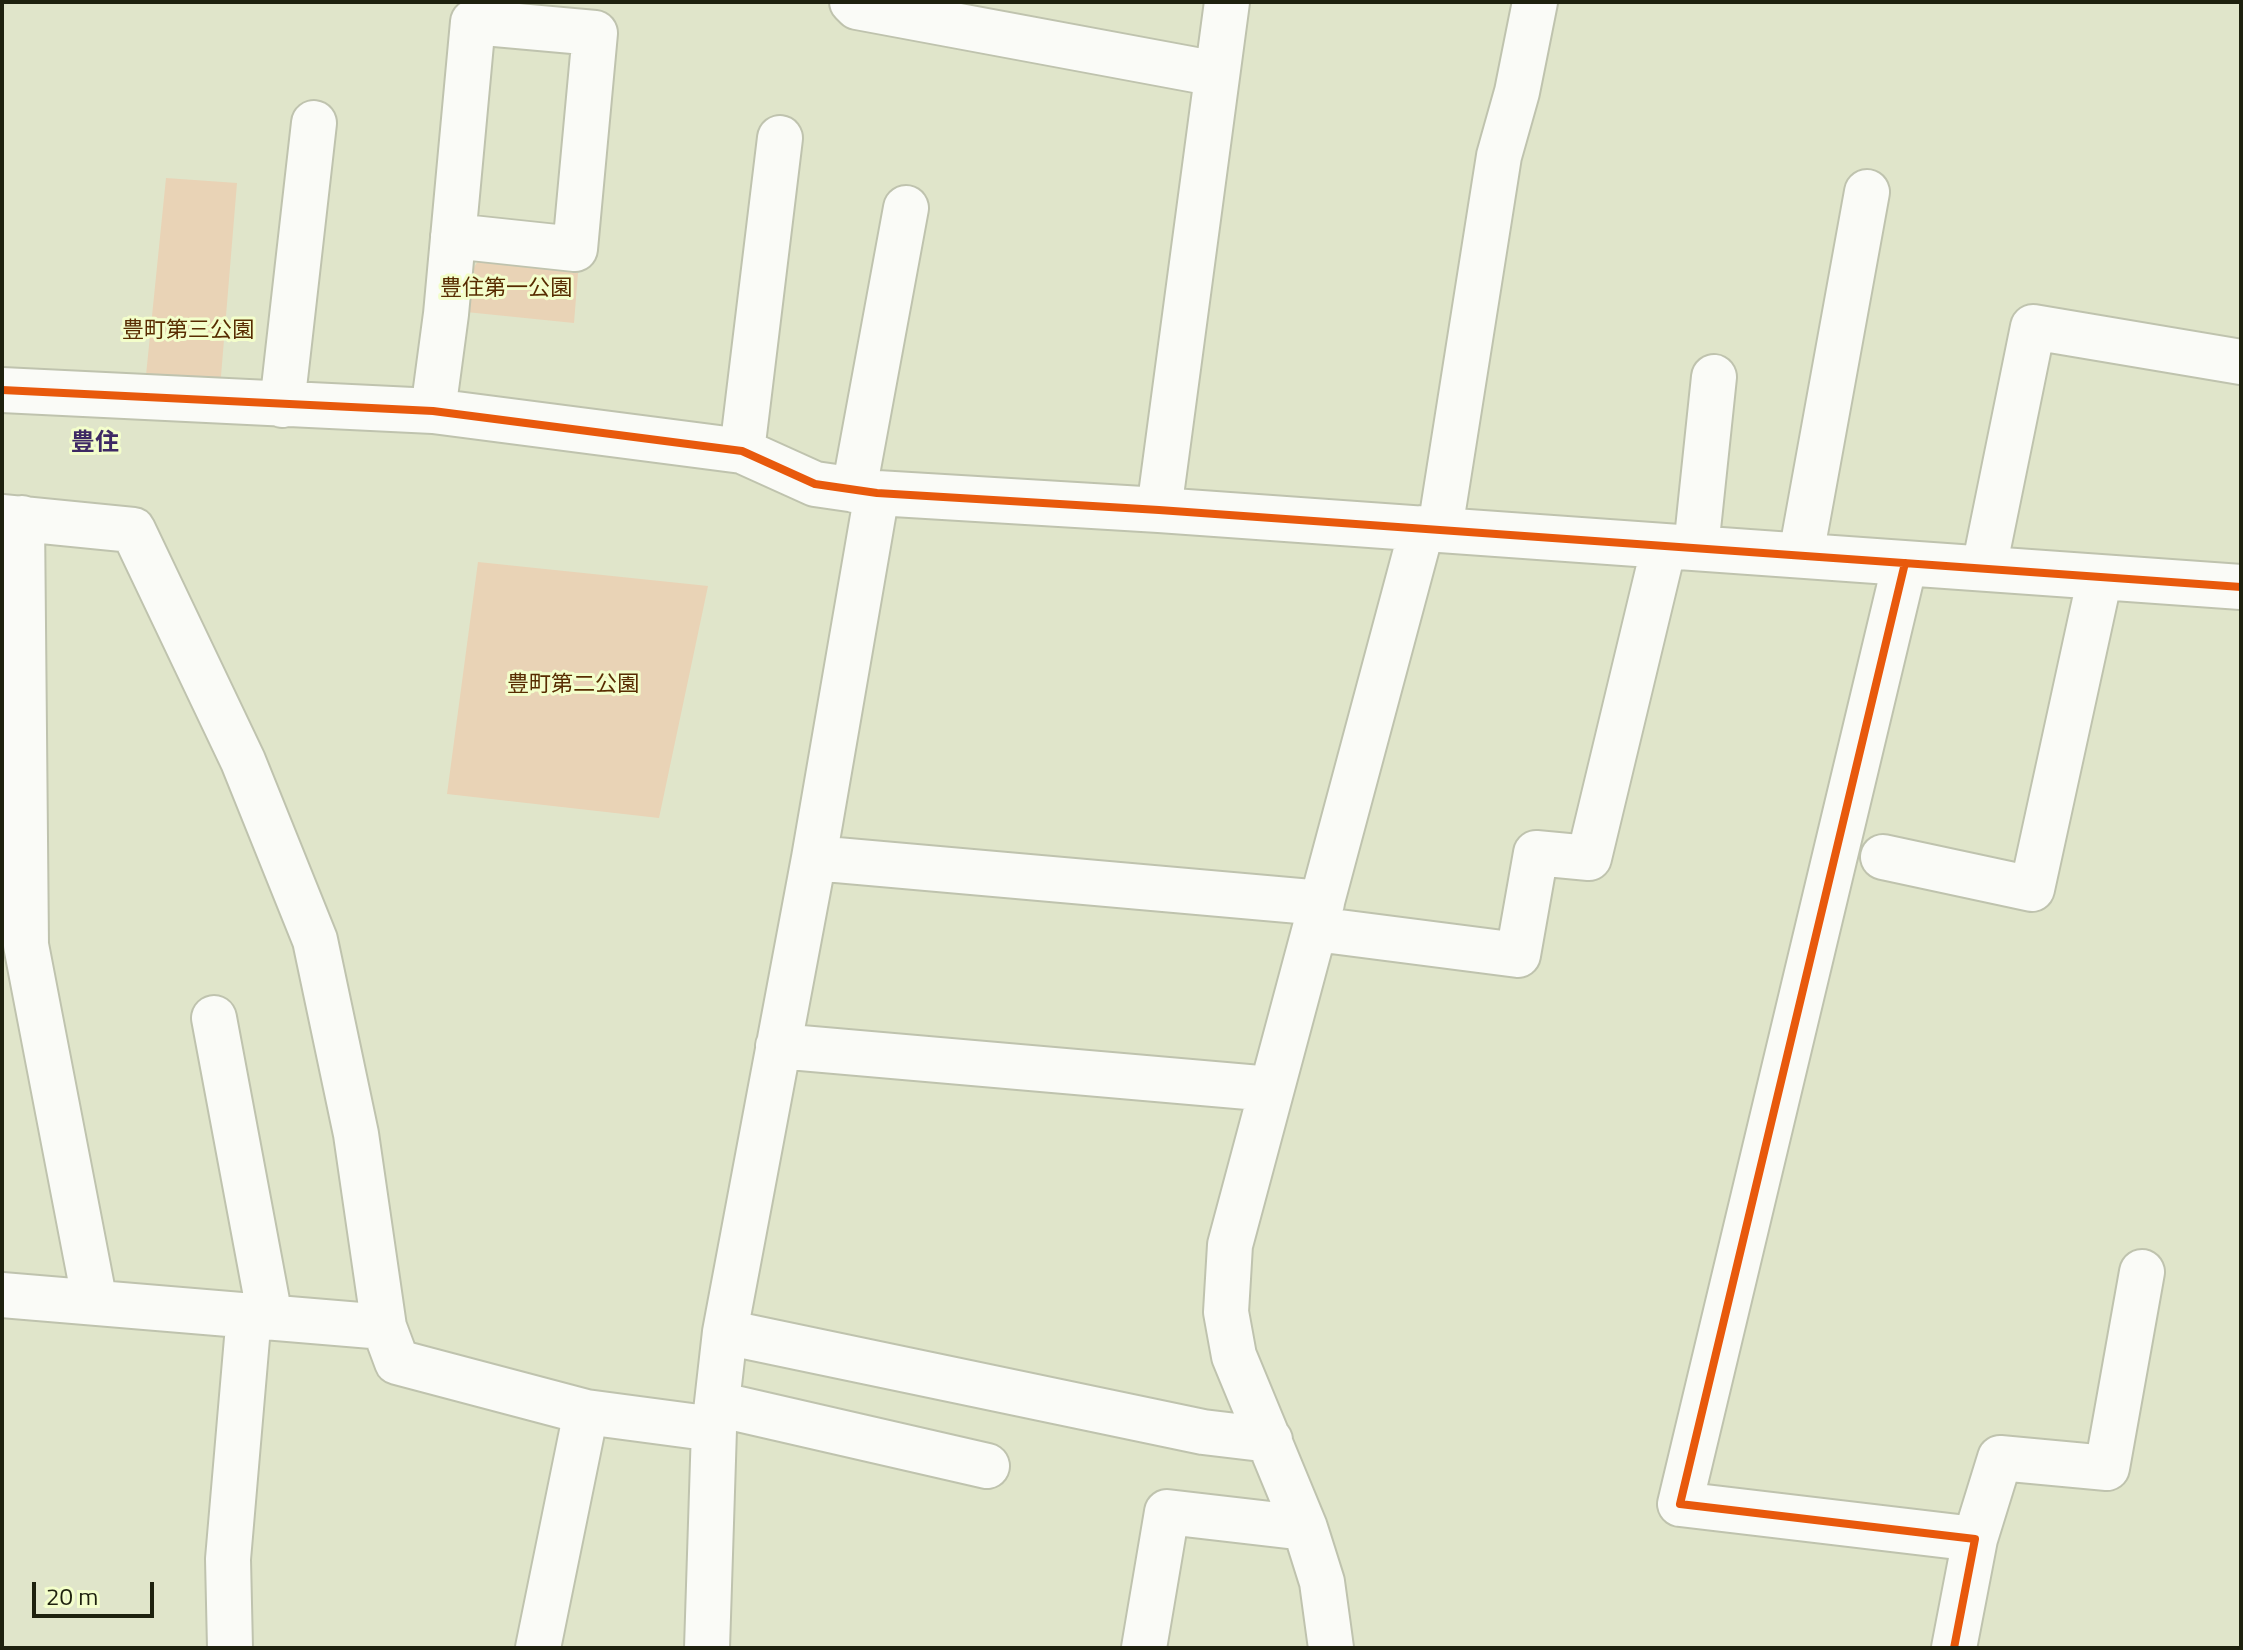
<!DOCTYPE html>
<meta charset="utf-8">
<style>
body{margin:0}
#map{position:relative;width:2243px;height:1650px;overflow:hidden;background:#e0e5ca;font-family:"Titillium Web",sans-serif}
canvas{display:block}
.frame{position:absolute;inset:0;border:4px solid #1e210e;pointer-events:none}
.scale{position:absolute;left:32px;top:1582px;width:122px;height:36px;box-sizing:border-box;border:4px solid #1e210e;border-top:0;padding-left:10px;font-size:24px;line-height:28px;white-space:nowrap;color:#1e210e;-webkit-text-stroke:6px #f3fecb;paint-order:stroke}
</style>
<div id="map">
<canvas width="2243" height="1650"></canvas>
<div class="frame"></div>
<div class="scale">20 m</div>
</div>
<script>
const g = document.querySelector('canvas').getContext('2d');
g.lineJoin = 'round';
function paint(path, color) { g.fillStyle = color; g.fill(path, 'evenodd'); }
function trace(path, color, width, dash) { g.strokeStyle = color; g.lineWidth = width; g.lineCap = dash ? 'butt' : 'round'; g.setLineDash(dash || []); g.stroke(path); }
function drawText(font, color, halo, rows, align = 'center') {
  g.font = font + ' "Titillium Web","Noto Sans JP",sans-serif'; g.lineWidth = 6; g.setLineDash([]); g.textBaseline = 'middle'; g.strokeStyle = halo; g.fillStyle = color; for (const [text, x, y, turn = 0] of rows) {
    g.save(); g.translate(x, y); g.rotate((+turn || 0) * Math.PI / 180); g.textAlign = isNaN(turn) ? turn : align; if (halo) g.strokeText(text, 0, 0); g.fillText(text, 0, 0); g.restore();
  }
}
paint(new Path2D(`
 M166 178 237 183 220 388 145 385Z
 M478 261 578 273 574 323 466 312 469 275Z
 M478 562 708 586 659 818 447 794Z`), '#e9d3b6');
const minor = new Path2D(`
 M852 2 857 7 1217 74
 M2 390 433 411 742 451 815 484 877 493 1159 510 2241 587
 M282 405 314 123
 M433 411 446 314 473 22 595 33 575 249 453 236
 M742 451 780 138
 M854 490 906 208
 M1159 510 1227 2
 M2 517 133 530 243 761 315 940 356 1134 384 1327 397 1362 586 1412 714 1429
 M22 518 26 945 95 1303
 M1440 529 1499 156 1517 92 1535 2
 M1696 548 1714 377
 M1801 555 1867 192
 M1905 563 1680 1504 1975 1539 1954 1648
 M1984 568 2033 327 2241 362
 M1883 857 2032 889 2100 577
 M814 858 1322 903
 M1316 929 1518 955 1536 853 1589 858 1664 546
 M214 1018 270 1317
 M778 1046 1271 1089
 M2 1295 384 1327
 M725 1332 1203 1432 1270 1440
 M717 1404 987 1466
 M1975 1539 2000 1458 2107 1468 2142 1272
 M230 1648 228 1559 249 1315
 M538 1648 586 1412
 M707 1648 714 1429 725 1332 814 858 877 493
 M1144 1648 1167 1512 1305 1528
 M1331 1648 1322 1582 1305 1528 1234 1356 1226 1312 1230 1245 1422 528`);
trace(minor, '#bfc3ae', 48);
trace(minor, '#fafbf7', 44);
trace(new Path2D(`
 M2 390 433 411 742 451 815 484 877 493 1159 510 2241 587
 M1905 563 1680 1504 1975 1539 1954 1648`), '#e8590c', 8);
drawText('22px', '#582c01', '#f3fecb', [
 ["豊住第一公園",506,290],
 ["豊町第三公園",188,332],
 ["豊町第二公園",573,686]
]);
drawText('bold 24px', '#3e2964', '#f3fecb', [
 ["豊住",95,444]
]);
</script>
